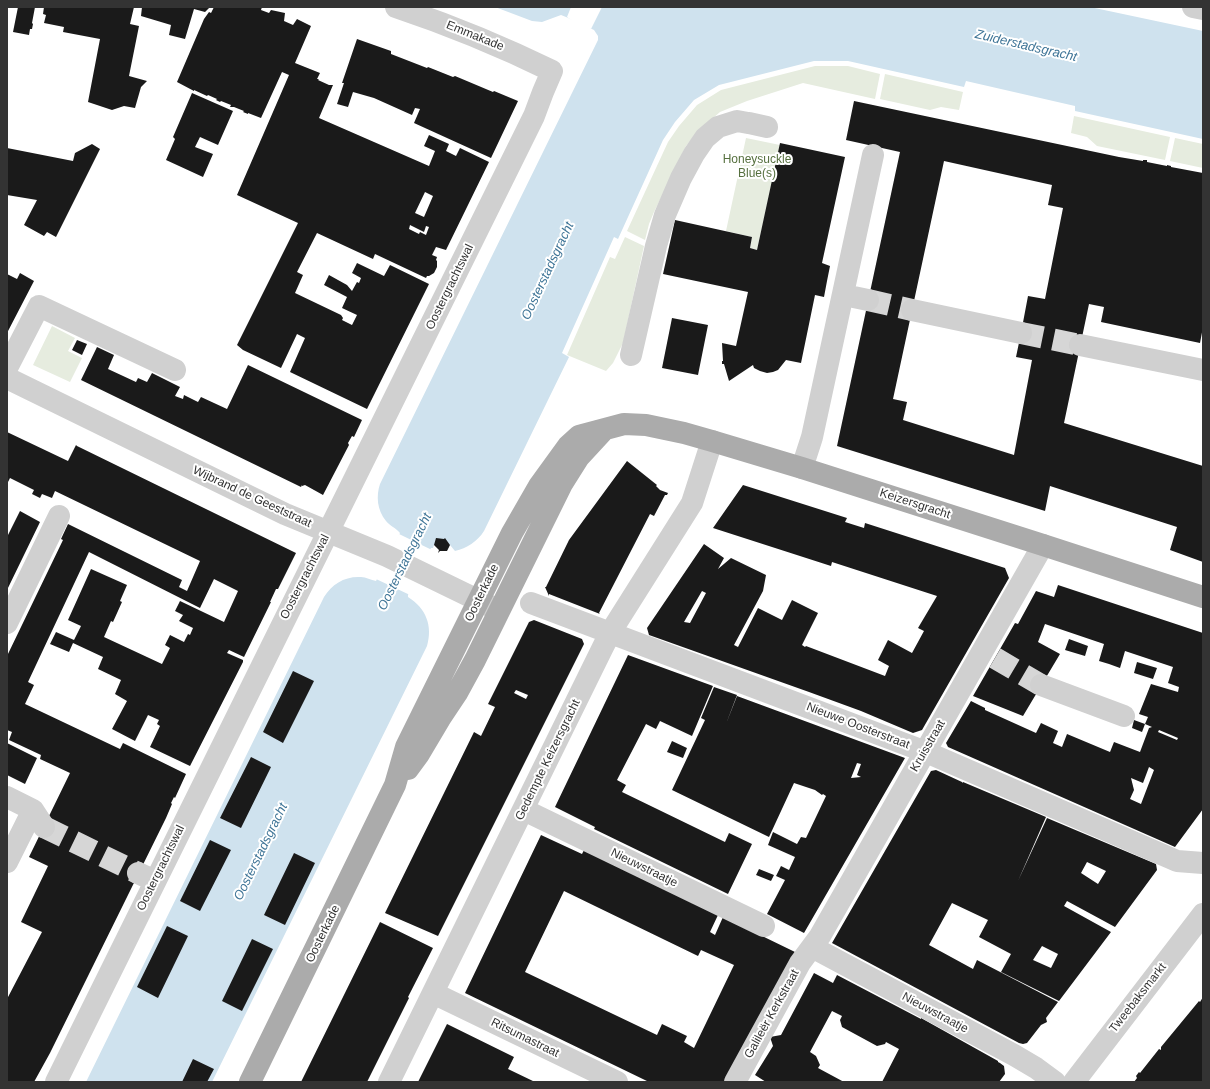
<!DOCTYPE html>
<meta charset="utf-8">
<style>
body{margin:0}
#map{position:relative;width:1210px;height:1089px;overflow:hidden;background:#fff;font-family:Arial,sans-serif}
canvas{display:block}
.frame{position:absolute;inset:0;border:8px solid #333;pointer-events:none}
</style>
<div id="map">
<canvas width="1210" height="1089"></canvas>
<div class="frame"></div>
</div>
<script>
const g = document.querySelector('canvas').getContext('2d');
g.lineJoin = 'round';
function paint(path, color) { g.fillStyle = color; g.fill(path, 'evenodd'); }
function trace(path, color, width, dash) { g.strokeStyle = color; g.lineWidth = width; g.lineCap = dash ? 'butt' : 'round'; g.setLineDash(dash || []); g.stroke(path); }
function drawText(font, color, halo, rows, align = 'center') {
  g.font = font + ' Arial,sans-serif'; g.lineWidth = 4; g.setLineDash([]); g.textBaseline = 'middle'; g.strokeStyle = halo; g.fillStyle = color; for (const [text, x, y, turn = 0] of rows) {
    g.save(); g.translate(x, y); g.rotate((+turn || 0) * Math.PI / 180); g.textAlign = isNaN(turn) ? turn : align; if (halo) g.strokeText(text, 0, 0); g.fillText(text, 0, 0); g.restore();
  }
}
paint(new Path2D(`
 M815 66H848L880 74 875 99 803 83 747 101 720 112 696 133 686 146 654 212 649 224 645 240 627 231 668 142 679 126 697 105 721 90Z
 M885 74 963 92 959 110 941 107 930 110 880 99Z
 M1074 116 1170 137 1165 160 1097 146 1087 137 1071 133Z
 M746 138 780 145 757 250 750 248 752 237 726 231Z
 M1175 138 1203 144V168L1170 161Z
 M625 237 644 246 623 343 613 363 606 371 567 355 610 257 615 259Z
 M52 326 75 338 68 351 82 358 70 382 33 365Z`), '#e6ecdf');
paint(new Path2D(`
 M495 7H1090L1203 31V139L1075 111V106L966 81 964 87 848 61H814L719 85 694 100 675 122 663 140 618 239 614 237 562 353 569 357 484 531C477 542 467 548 455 551L445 539 434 545 433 548H431L408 595V597C426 608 433 626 427 646L212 1082H86L324 597C332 584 345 576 361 577 366 577 371 580 376 581L400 533C396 528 390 526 386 521 377 510 376 496 380 484L598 40V36L594 30 566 17 561 15 542 22 532 21Z`), '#cfe2ee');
paint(new Path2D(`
 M571 7H602L591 29 578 25 567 17Z
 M399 534 432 550 410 595 376 579Z`), '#fff');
paint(new Path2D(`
 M18 7H35L32 23 33 24 32 29H30L29 35 13 32Z
 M44 7H134L130 24 139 26 129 76 147 81 141 87 135 108 124 106 112 110 88 102 100 39 63 32 64 27 44 23 46 15 43 14Z
 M142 7H210L205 12 194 9 185 39 169 35 171 25 141 16Z
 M214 7 218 8 219 7H262L261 10 269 13 271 10 285 13 284 21 293 25 297 19 311 26 295 63 320 73 317 79H319L318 80 329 85H333L319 118 429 166 435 151 424 146 429 135 449 144 446 151 456 156 460 148 489 162 446 250 436 247 432 255 437 257 436 260 437 261V267L434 273 429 276H427L426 278 375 254 373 259 317 233 297 272 303 275 295 293 341 315 343 318 342 320 352 325 357 315 342 308 347 297 324 285 329 275 347 285 352 291 357 282 359 283 361 278 352 273 357 263 384 276 390 265 429 284 367 409 290 372 305 338 297 334 281 368 243 350 237 345 298 223 237 195 289 75 282 72 261 118 248 113V114L243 112 244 111 234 107H230L231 105 221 101 220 102 216 100 217 99 208 95 207 96 194 90V91L177 82 204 19 209 12 211 13ZM425 192 433 196 424 217 415 213ZM410 225 424 232 426 226 429 227 426 235 420 232 419 234 409 229Z
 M357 39 391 51V54L427 68 428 67 453 77 455 76 493 92 494 91 518 101 491 158 414 123 420 109 415 108 412 115 374 98 353 92 348 107 337 104 344 83H342Z
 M192 93 233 111 218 145 200 137 195 147 213 154 203 177 166 160 175 139 173 137Z
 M854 101 1119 157 1143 161V160H1147V162L1167 166V165L1171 166V167L1203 173V327L1200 343 1101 322 1104 307 1089 304 1064 423 1203 466V562L1170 550 1177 527 1050 486 1045 511 837 446 900 152 846 140ZM944 161 1052 185 1048 205 1063 208 1045 299 1028 296 1021 333 1016 357 1032 360 1014 455 903 420 907 402 893 399Z
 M780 143 845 157 822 263 830 266 827 281 824 297 815 295 801 363 786 360 778 370 773 372 767 373 760 371 754 368 753 365 729 381 724 364H722V361H723L722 343 736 346 748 292 663 274 675 220 752 237 750 248 757 250Z
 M92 144 100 149 56 237 47 232 44 236 24 225 37 200 7 195V148L73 161 75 153Z
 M20 273 34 281 7 333V274L17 279Z
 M672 318 708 325 698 375 662 368Z
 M77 340 87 344 82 355 72 350Z
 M97 347 114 355 108 369 136 382 138 378 147 382 152 373 180 387 175 396 183 399 184 395 198 402 201 397 227 409 248 365 362 420 354 437 352 436 348 443 349 445 323 495 305 485 302 486V485L301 487 81 380Z
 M7 432 68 461 76 445 77 446 296 553 278 589H276L270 602H271L244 657 229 650 227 653 243 660V662L190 766 150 747 160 726 157 724 159 720 148 715 135 741 112 729 127 701 115 694 121 680 98 669 103 657 73 643 69 652 50 644 56 632 74 640 81 626 68 620 91 569 127 585 120 601 122 602 113 622 111 621 104 637 162 664 170 648 165 645 170 635 184 642 188 634 190 635 193 628 179 621 183 615 175 611 180 601 224 622 238 591 214 579 200 608 89 552 28 682 34 685 25 704 120 749 123 743 186 774 175 798 174 797 171 803 172 804 166 818 50 1053 34 1082H7V999L42 932 21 922 48 866 29 857 70 773 40 759 41 755 9 740 12 732 7 730V656L63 540 61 539 68 524 182 580 179 587 187 591 200 561 55 491 52 498 42 494 40 498 32 494 34 490 10 478 7 484Z
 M627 461 657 485 656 486 660 490 668 493 667 495H665L654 516 650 514 599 613 600 614 549 594V596L545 587H546L569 540Z
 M743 485 847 518 845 522 864 528 865 523 1005 568 1009 578 922 730 913 733 861 711 809 692 649 635 647 628 704 544 724 558 718 569 731 558 766 575 763 591 734 645 738 647 758 608 782 620 792 600 818 613 802 645 805 647 806 646 885 676 889 666 878 660 888 640 912 653 924 631 918 628 937 596 832 562 831 566 713 528ZM702 591 706 593 690 623 684 622Z
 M20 511 40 522 7 590V537Z
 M436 538 444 539 445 538 450 545 447 551H440L438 553 439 550 434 545Z
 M1058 585 1203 633V809L1175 847 948 747 946 743 971 701 985 708V710L1036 733 1041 723 1058 731 1053 743 1062 747 1067 734 1110 752 1114 742 1140 752 1149 728 1152 727 1145 724 1142 732 1132 728 1134 720 1145 724 1148 717 1139 714 1151 684 1178 692 1179 687 1168 683 1173 667 1125 651 1120 668 1109 664 1099 661 1104 644 1045 624 1038 642 1060 654 1023 716 973 696 1015 623 1018 624 1036 591 1054 597ZM1159 730 1178 738 1177 740 1158 732ZM1149 767 1154 770 1141 804 1130 799 1134 790 1131 778 1143 783Z
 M534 620 582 639 584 644 438 936 385 913 474 732 481 736 495 707 488 704 529 622ZM516 690 528 695 526 699 514 693Z
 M1069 639 1088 646 1085 656 1065 650Z
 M628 655 713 686 692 736 660 721 656 729 646 724 617 780 626 785 622 792 725 842 729 833 752 844 728 894 594 829 595 827 555 807Z
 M1137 662 1157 668 1153 679 1134 673Z
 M293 671 314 681 283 743 263 732Z
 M714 687 737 695 726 724 737 696 905 758 804 933 767 914 785 880 776 876 781 866 789 870 795 857 768 845 773 832 797 844 801 837 806 838 826 796 823 794 822 795 815 790 794 783 769 837 672 790 705 720 701 718ZM857 763 861 764 857 775 861 777 851 778Z
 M672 741 687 748 683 758 667 752Z
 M7 743 37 758 25 784 7 775Z
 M251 757 271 767 241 828 220 818Z
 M936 770 962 782V783L963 782 1046 817 1018 881 1047 818 1156 864 1157 870 1115 927 1067 901 1064 906 1111 932 1059 1001 1001 972 1011 954 979 937 988 920 952 903 929 945 973 969 977 960 1058 1002 1046 1018 1047 1022 1041 1025 1027 1043 1023 1044 1019 1043 832 943 931 771ZM1087 862 1106 871 1098 884 1081 873ZM1042 946 1058 954 1051 968 1033 960Z
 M541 835 582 854 584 850 718 915 710 932 715 935 723 917 795 952 724 1082H649L465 993ZM564 891 698 956 701 950 734 965 694 1048 684 1042 687 1036 662 1024 657 1035 525 972Z
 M210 840 231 850 200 911 180 901Z
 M294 853 315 863 285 925 264 915Z
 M759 869 774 875 771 881 756 875Z
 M380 922 433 948 408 997 409 998 367 1082H301Z
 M167 926 188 936 158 998 137 987Z
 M252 939 273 949 242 1011 222 1001Z
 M814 973 833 983 837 975 921 1019V1018L998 1061V1062L1000 1063 1004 1066 1005 1074 999 1082H882L899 1049 886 1042 885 1044 877 1046 842 1027 840 1020 842 1016 832 1011 810 1052 816 1056 820 1065 818 1068 844 1082H766L755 1075 773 1046 770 1037 781 1035Z
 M1203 997V1082H1134L1137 1078 1136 1076 1139 1072 1140 1073 1159 1049 1161 1050V1047L1199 1001 1200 1002Z
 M447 1024 514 1057 508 1069 535 1082H418Z
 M193 1059 214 1069 207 1082H182Z`), '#1a1a1a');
trace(new Path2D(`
 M868 300 912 310
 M1021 333 1080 345
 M995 658 1041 685
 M44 827 138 873`), '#d6d6d6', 22, [22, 11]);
trace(new Path2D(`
 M1193 7 1203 9
 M749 123 767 127
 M844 295 868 300
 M912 310 1021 333
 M1080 345 1203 370
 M631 355 656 246 665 215 681 178 694 154 705 138 718 127 737 121 748 123
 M7 368 39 306 175 370
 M7 378 285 514 387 556 496 609
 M802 468 812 437 873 155
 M531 603 926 752 1177 861 1203 863
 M7 623 59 516
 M1041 685 1124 716
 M7 797 33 810 44 827
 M524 810 764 926
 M7 862 33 810
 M138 873 155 881
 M812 947 1014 1055 1036 1068 1055 1082
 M433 993 617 1082
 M56 1082 534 116 543 92 552 71C501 46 450 25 396 7
 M389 1082 602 649 610 633 692 503 712 441
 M735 1082 800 963 820 936 1043 545
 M1074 1082 1203 914`), '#d0d0d0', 22);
trace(new Path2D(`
 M408 769 419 754 441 717 457 693 475 660 562 484 579 457 603 431
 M250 1082 395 785 406 747 512 533 539 486 568 446 579 436 624 424 646 425 684 433 712 441 802 468 1043 545 1203 597`), '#ababab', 22);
drawText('12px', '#333', '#fff', [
 ["Emmakade",475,36,22],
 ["Oostergrachtswal",450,287,-64],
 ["Wijbrand de Geeststraat",252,497,25],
 ["Keizersgracht",915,504,18],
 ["Oostergrachtswal",305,577,-63],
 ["Oosterkade",482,593,-64],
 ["Nieuwe Oosterstraat",858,726,21],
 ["Kruisstraat",928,746,-60],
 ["Gedempte Keizersgracht",548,760,-64],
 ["Oostergrachtswal",161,868,-64],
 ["Nieuwstraatje",644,868,26],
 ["Oosterkade",323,934,-64],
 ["Tweebaksmarkt",1138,998,-52],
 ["Nieuwstraatje",935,1013,28],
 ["Galileër Kerkstraat",772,1014,-61],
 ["Ritsumastraat",525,1038,26]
]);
drawText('12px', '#56703f', '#fff', [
 ["Honeysuckle",757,160],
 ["Blue(s)",757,174]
]);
drawText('italic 13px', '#3f7597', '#fff', [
 ["Zuiderstadsgracht",1026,46,13],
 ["Oosterstadsgracht",548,271,-65],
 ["Oosterstadsgracht",405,562,-64],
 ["Oosterstadsgracht",261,852,-64]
]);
</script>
